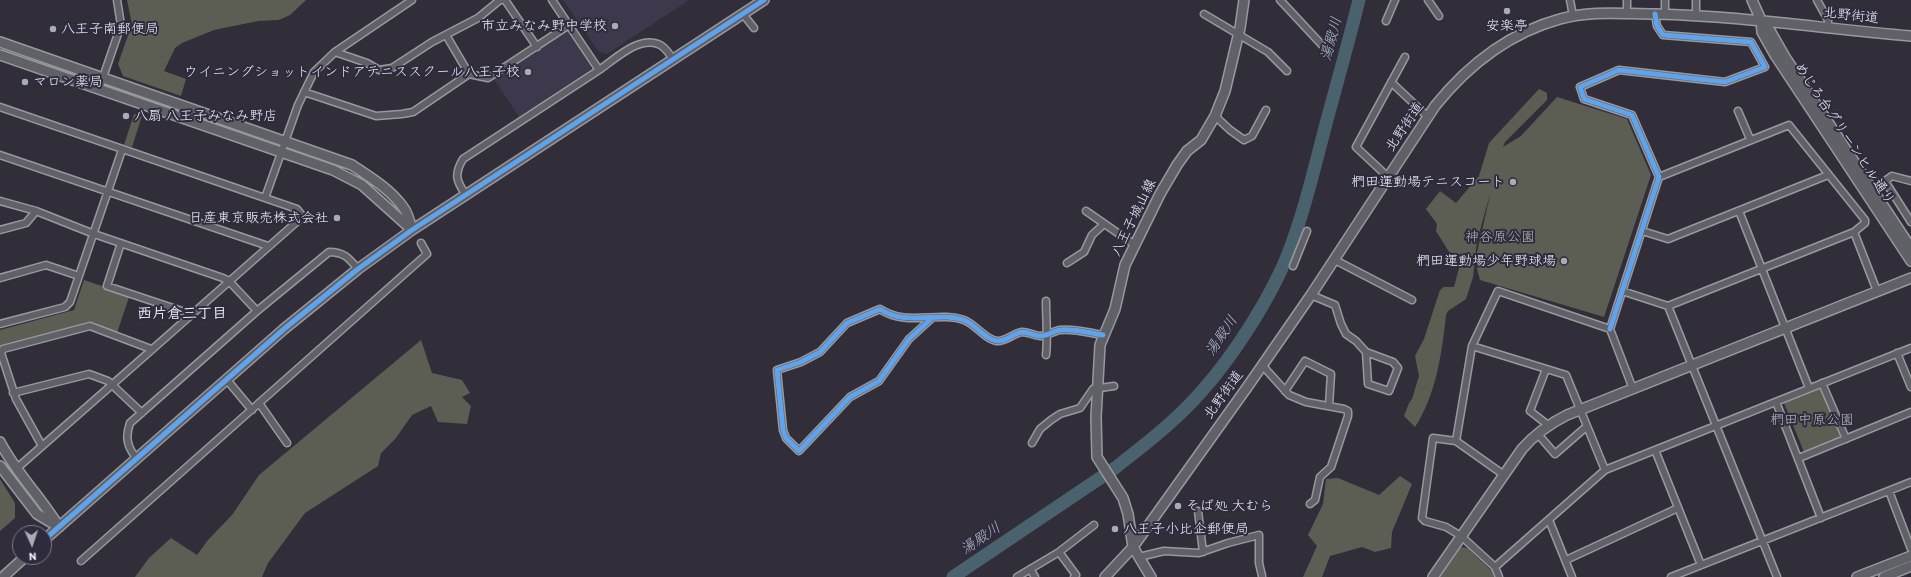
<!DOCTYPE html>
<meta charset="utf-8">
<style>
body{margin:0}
#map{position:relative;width:1911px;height:577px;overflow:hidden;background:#312e39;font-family:Itim,sans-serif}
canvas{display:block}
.north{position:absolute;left:12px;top:525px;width:40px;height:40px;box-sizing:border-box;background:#2f2a3d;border:1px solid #797a88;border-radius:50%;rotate:177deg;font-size:11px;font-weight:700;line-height:16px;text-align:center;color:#e8f1f8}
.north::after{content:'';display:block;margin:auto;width:14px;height:18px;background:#a8adb5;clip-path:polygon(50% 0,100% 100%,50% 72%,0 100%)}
</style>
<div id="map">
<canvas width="1911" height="577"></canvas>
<div class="north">N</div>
</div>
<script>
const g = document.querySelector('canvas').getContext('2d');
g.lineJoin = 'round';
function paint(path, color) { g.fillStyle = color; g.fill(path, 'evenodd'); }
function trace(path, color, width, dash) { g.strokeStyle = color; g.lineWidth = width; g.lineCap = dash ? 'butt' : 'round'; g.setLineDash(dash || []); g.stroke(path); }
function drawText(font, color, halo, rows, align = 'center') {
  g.font = font + ' Itim,"Klee One",sans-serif'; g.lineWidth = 4; g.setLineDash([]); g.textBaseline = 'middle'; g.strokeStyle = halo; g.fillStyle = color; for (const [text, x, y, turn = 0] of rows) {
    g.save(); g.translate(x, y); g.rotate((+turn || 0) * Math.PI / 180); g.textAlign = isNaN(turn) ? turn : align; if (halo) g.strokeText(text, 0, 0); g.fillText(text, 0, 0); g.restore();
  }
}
paint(new Path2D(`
 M563 0H689L607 54 599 52Z
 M567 31 591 66 590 70 519 117 494 79Z`), '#3e384d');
paint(new Path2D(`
 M127 0H306L290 15 279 20 258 21 214 30 182 43 175 48 164 71 186 79 181 96 123 76 118 64 132 24Z
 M1539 89 1547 93V100L1505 142 1503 147 1521 136 1557 97 1627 119 1651 175 1604 317 1480 280 1475 261 1491 191 1477 241 1473 277 1466 299 1448 311 1446 315C1442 353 1436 395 1415 427L1404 416 1409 403 1412 399 1419 376 1415 356 1424 339 1440 290 1444 287H1454L1459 268 1436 231 1437 224 1426 209 1440 191 1456 203 1479 176 1489 143Z
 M134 114 142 116 132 147 124 145Z
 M84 280C100 286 114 289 130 294L116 336 90 326 0 352V330L74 310Z
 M421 340 432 373 462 380 470 393 462 397 471 406 467 424 438 422 431 406 412 415 396 438 381 453 378 466 305 513 268 563 262 577H135L149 558 171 538 197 555 208 540 232 515 259 475Z
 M1821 388 1841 437 1804 452 1784 403Z
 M1400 476 1412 484 1392 532 1391 548 1375 552 1362 547 1330 556 1322 577H1303L1317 546 1308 535 1323 504 1326 479 1338 478 1379 495Z
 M0 479 15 503V518L0 531Z
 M1461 547 1467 548 1492 571 1494 577H1440Z`), '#5c5e54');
trace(new Path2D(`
 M953 577 1115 468C1145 444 1176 421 1201 392 1233 357 1271 297 1288 254 1305 210 1315 165 1327 120 1338 80 1349 40 1359 0`), '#4a616e', 13);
const street = new Path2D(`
 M503 0H505L537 47
 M552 0 599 70C614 60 638 36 658 44 665 46 669 54 673 59
 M1280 0 1322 45
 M1428 0 1439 16
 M1570 0 1573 16
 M1696 0V15
 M1817 0 1828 20V29
 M1627 13V0
 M743 14 754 28
 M1204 14 1268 52 1287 71
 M1665 14V0
 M1386 21 1395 0
 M446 35 469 74
 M335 52 367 63 379 70 392 68 432 42 478 18 500 0
 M1391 82 1428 117
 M99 89 121 25 117 0
 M304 92 376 116 402 114 413 112 469 74 488 78 569 25
 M0 107 297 209 301 214 300 219C205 303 111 386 16 469
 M1738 111 1750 139
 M1215 116 1230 130 1244 140 1252 136 1266 110
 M0 155 268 246
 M1388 177 1356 147 1405 57
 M1911 181 1892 176 1885 181 1911 222
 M466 195C456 181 454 174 463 159L599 70
 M265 198 298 105 314 72 335 52 412 0
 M0 201 36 211 94 234 223 278 229 281 257 311
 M1086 211 1135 245
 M1739 211 1809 388
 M0 230 26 223 36 211
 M1642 231 1668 239 1828 175
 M1854 232 1877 291
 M121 243 107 286 191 314
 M1335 260 1412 300
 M1067 263 1084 252 1092 235 1104 224
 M1293 266 1307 231
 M0 278 46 265 79 276
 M1622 291 1668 306 1854 232 1865 223V220L1789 125 1659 177
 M1311 295 1335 305 1341 324 1346 334 1356 341 1366 352 1368 384 1389 391 1398 368 1393 362 1366 352
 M1046 301C1046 319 1048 337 1046 355
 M1668 306 1777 577
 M931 319 909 339 879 381 850 397 799 451 786 438 783 430 777 370 801 362 820 352 847 323 880 309C906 327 938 311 964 320 975 324 986 340 997 341 1005 342 1014 333 1022 332 1029 332 1034 336 1040 336 1047 336 1054 331 1060 330 1074 328 1089 333 1103 335
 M0 324 65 307 70 302 122 150
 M1610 329 1659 177 1632 115 1584 99 1580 87 1619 70 1725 82 1765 67 1751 42 1663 35 1657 26 1655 14
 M1472 346 1566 375 1605 470
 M1897 353 1911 387
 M1262 365 1289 395 1306 402 1344 409 1348 411V416L1331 467 1320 477 1315 500 1310 504
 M1546 369 1530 411 1548 425
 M227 380 252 410
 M1822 383 1846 439
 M1285 391 1305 361 1331 374 1329 406
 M13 393 89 374 108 381 142 413
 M1776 402 1821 518
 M259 403 287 443
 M1537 433 1555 454 1586 427
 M1456 441 1433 438 1422 518 1425 521 1446 527 1461 536 1495 567 1499 577
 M1032 443 1040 429 1051 420 1060 414 1080 408 1093 389 1114 386
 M42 446 16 399 1 353 3 349 90 326 151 349
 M1655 450 1701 565
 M1799 458 1911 412
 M137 459C127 447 125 437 130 423L257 311 329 252C344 252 349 258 358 269
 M1504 475 1456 441 1472 346 1498 291 1610 329 1633 389
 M1889 491 1911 549
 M1198 511 1203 552
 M1549 520 1572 577
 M1059 552 1076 575 1074 577
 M1139 557 1164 551 1199 553 1228 543 1259 535V563L1262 576
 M1566 560 1678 508
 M81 561 427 254 421 243
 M1495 567 1605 470 1911 348
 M1030 569 1035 577
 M1017 577 1059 552 1094 525
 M1671 577 1911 482`);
const secondary = new Path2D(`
 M1752 0 1761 20 1762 32 1775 55 1911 261
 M1761 20 1769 29 1785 57 1911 248
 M0 42 352 165C370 177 390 189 403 207 408 213 410 223 412 230
 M0 55 333 170 362 185 411 229
 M0 442C16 473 41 497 59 527
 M0 466 37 514 57 526
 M44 540 284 329 358 269 412 230 764 0
 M3 577 25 557
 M1105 577 1133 547 1248 386 1311 295 1435 106C1468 65 1509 33 1560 19 1592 10 1622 14 1656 14 1741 16 1826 29 1911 36
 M1151 577 1133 547 1128 514 1123 498 1097 457 1096 417 1100 345 1115 309 1125 265 1160 194 1177 165 1187 151 1201 140 1215 116 1225 91 1240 28 1244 0
 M1433 577 1522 449C1535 434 1549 424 1567 415L1911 278
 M1857 577 1911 556
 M1884 577 1911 566`);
trace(street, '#98999f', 9);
trace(secondary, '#98999f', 12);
trace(street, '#606067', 6);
trace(secondary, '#606067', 9);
trace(new Path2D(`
 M931 319 909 339 879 381 850 397 799 451 786 438 783 430 777 370 801 362 820 352 847 323 880 309C906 327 938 311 964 320 975 324 986 340 997 341 1005 342 1014 333 1022 332 1029 332 1034 336 1040 336 1047 336 1054 331 1060 330 1074 328 1089 333 1103 335
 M1610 329 1659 177 1632 115 1584 99 1580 87 1619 70 1725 82 1765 67 1751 42 1663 35 1657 26 1655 14
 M44 540 284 329 358 269 412 230 764 0`), '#60a3ed', 5);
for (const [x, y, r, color] of [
 [1507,11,4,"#a8adb5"],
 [615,26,4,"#a8adb5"],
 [53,29,4,"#a8adb5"],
 [528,72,4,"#a8adb5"],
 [25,82,4,"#a8adb5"],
 [126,116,4,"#a8adb5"],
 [1513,182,4,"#a8adb5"],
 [337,218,4,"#a8adb5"],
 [1564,261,4,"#a8adb5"],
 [1178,506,4,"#a8adb5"],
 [1115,529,4,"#a8adb5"]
]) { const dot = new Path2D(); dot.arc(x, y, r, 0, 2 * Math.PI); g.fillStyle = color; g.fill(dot); trace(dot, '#2f2a3d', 1.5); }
drawText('14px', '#e8f1f8', '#2f2a3d', [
 ["北野街道",1851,16,6],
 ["北野街道",1405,127,-56],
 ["めじろ台グリーンヒル通り",1844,134,56],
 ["八王子城山線",1134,218,-64],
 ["北野街道",1224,395,-54]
]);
drawText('14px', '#e8f1f8', '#2f2a3d', [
 ["市立みなみ野中学校",607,26],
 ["安楽亭",1507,26,"center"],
 ["八王子南郵便局",61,29,"left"],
 ["ウイニングショットインドアテニススクール八王子校",520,72],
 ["マロン薬局",33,82,"left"],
 ["八扇 八王子みなみ野店",134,116,"left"],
 ["椚田運動場テニスコート",1505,182],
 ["日産東京販売株式会社",329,218],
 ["椚田運動場少年野球場",1556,261],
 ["そば処 大むら",1186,506,"left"],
 ["八王子小比企郵便局",1123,529,"left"]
], 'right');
drawText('14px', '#b3b9b8', '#2f2a3d', [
 ["神谷原公園",1500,237],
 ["椚田中原公園",1812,420]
]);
drawText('italic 15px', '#aab9c3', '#2f2a3d', [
 ["湯殿川",1332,39,-75],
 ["湯殿川",1222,336,-56],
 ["湯殿川",981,539,-34]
]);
drawText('bold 15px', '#e8f1f8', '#2f2a3d', [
 ["西片倉三丁目",182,314]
]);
</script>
